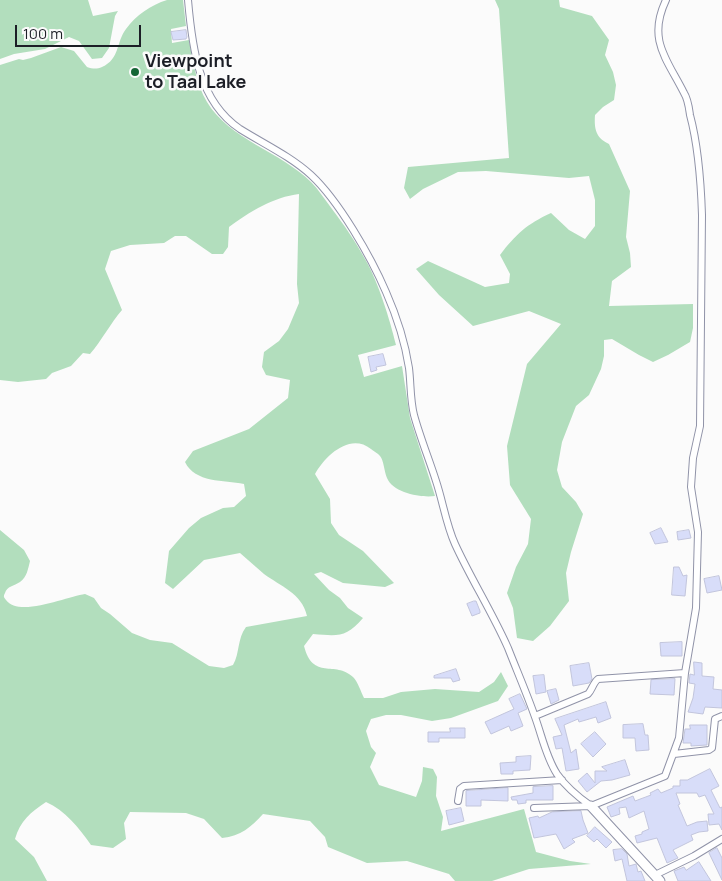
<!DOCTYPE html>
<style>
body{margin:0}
#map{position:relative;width:722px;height:881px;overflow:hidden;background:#fbfbfb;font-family:Manrope,sans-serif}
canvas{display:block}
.scale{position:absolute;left:15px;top:25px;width:126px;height:22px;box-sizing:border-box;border:2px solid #1c1e26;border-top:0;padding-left:6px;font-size:15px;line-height:18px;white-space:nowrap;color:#1c1e26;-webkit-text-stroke:4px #fbfbfb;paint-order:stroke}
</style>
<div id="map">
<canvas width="722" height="881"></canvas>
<div class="scale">100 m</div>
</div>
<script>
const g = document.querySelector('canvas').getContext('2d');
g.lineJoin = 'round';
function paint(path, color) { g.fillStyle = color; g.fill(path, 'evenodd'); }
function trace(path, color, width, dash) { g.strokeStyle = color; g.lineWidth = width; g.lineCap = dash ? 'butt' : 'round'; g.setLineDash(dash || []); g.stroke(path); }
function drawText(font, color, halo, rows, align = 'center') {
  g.font = font + ' Manrope,sans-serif'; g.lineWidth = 5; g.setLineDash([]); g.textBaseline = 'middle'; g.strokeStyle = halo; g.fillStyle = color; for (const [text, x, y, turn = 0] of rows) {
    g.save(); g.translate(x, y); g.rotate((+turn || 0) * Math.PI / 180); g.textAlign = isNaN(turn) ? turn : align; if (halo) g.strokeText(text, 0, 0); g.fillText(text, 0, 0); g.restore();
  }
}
paint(new Path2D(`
 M0 0H88L93 16 118 11 115 16 109 48 102 58 92 59 79 41 69 37 45 49 14 54 0 59Z
 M167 0H183L186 26 171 29 172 43 189 40C193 60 196 84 207 102 229 139 281 152 311 182 319 190 325 200 332 209 344 225 356 242 365 259 378 281 390 320 396 345L358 355 364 377 402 366 410 418 435 496C421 498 393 493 387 478 384 471 384 461 380 456 378 453 373 451 371 449 350 432 325 456 315 474L330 499 331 523 339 535 363 551 394 583 385 587 343 583 321 572 314 574 329 590 340 598 348 608 363 618C346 638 338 636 313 634L304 646C313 681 335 660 353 677 358 682 361 692 364 698H383L401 692 435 689 479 692 494 682 501 672 508 686 498 701 451 718 432 721 401 715H386L371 719 366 731 371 747 376 753 370 767 379 785 416 797 422 781 423 767 433 769 437 777 436 796 443 817 441 831 524 809 536 852 570 861 591 864 529 869 492 881H455L449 874 407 861 367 863 328 847 325 837 310 821 263 814C251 827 241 836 222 838L204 819 186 813 130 812 124 823 126 839 113 848 91 845C79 828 65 810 46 802 31 812 20 821 15 839L34 857 47 881H0V530L24 550 30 561C28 569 27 577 20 582 14 586 7 586 5 593 3 597 4 597 6 600 19 618 68 596 85 594L94 598 101 608 110 614 132 633 150 640 172 643 209 666 224 668 233 665C240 653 237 639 246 627L307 616C302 593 280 586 264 574 256 567 248 560 240 553L204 560 173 589 165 583 169 551 189 528 201 518 223 508 234 507 246 496 244 484C224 480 195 483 185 462L193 451 249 429 288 398 290 380 266 375 262 367 264 352 279 341 288 329 299 303 297 284 299 194C274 197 249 212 229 227L228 247 223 254H212L186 236H175L164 243 130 245 111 251 105 269 122 310C110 324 102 340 90 354L83 353 71 366 52 373 46 379 18 382 0 380V65L19 59 23 60 31 58 61 47 74 51 87 67C93 69 97 69 102 67 120 59 116 42 126 29 136 15 151 5 167 0Z
 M495 0H559L560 7 592 16 609 40 605 55 613 72 616 85 614 100 603 107 595 115C594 129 596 138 609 144L630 191 626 237 630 253 631 267 612 281 609 306 693 304V328L690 342 668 355 653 362 639 355 612 339 604 340V356L601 369 589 395 576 406 562 442 557 470 562 487 576 502 583 514 571 552 566 573 569 601 550 626 533 641 517 638 513 608 507 593 516 567 528 544 531 519 510 485 507 446 527 364 561 324 529 311 473 326 439 295 416 269 428 261 485 287 509 283 510 274 500 255C516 234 527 224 551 213L569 230 585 239 595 226V200L589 176 569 178 486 171 458 172 423 189 410 199 404 188 408 167 509 158 499 9Z`), '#b2debd');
const building = new Path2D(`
 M186 30 187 37 186 39 173 40 171 32Z
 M383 354 386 365 376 367 377 370 371 372 368 357Z
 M661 528 668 542 655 544 650 533Z
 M689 530 691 538 678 540 677 532Z
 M674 567H679L683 576 687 575 685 596 672 595Z
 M719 576 722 590 707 593 704 579Z
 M474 601H476L480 611V613L472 616 467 604Z
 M682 642V656H661L660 643Z
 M694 662 702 663V676L714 677 713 689 722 690V708L705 707 703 714 688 712 693 698 695 684 689 683 690 674 694 675Z
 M589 663 592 679 589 683 573 686 570 666Z
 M456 669 460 680 453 682 451 678H434V676Z
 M544 675 546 692 536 694 533 676Z
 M675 679 674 695 650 694 651 680Z
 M556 689 559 700 551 704 547 691Z
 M520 694 527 709 518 713 523 726 511 731 509 726 491 734 485 722 514 709 509 699Z
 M606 702 611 718 598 723 596 717 579 722 578 719 564 725 571 753 576 749 579 769 566 771 562 748 556 749 553 737 562 735 555 719Z
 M643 724 645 735H648L649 750 636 751 635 738H623V725Z
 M690 725H707V745L691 746V743H683L685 729H690Z
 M450 728H465V738H439V742H428V732H450Z
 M595 732 606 744 593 757 581 744Z
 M531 756 530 770 513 771V774H501L500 763 516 762V757Z
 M625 760 630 775 612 780 601 781 587 792 578 781 587 773 595 783V771H607L602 767Z
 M710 769 719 786 711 790 720 808 722 807V830L719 824 709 825 708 814H714L705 795 699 797 697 793H676L680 804 678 805 687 826 697 822 707 821 708 831 699 832 691 835 693 840 673 850 678 858 667 863 657 838 637 843 635 836 642 834V832L649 829 644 811 629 818 626 807 619 808 620 814 611 817 607 807 633 796 635 801 651 795 650 793 658 789 661 793 673 788V786H680V780H687Z
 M553 786V800H526V803L518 804 517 800H512L511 797 533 793V787Z
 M508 788V801L481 800V806H466V791Z
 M461 808 464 821 449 825 446 811Z
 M581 811 583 820 588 833 572 839 575 842 564 849 556 834 534 838 529 818 538 816 539 818 552 812Z
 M595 827 612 842 606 848 597 839 594 842 587 836Z
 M717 848 722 858V880L709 853Z
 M622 849 627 854 629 866 636 864 638 872 641 871 645 881H627L622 859 615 861 613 850Z
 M699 862 711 881H678L674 871 684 867 686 870Z`);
paint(building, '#d8ddf9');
trace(building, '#c2c5dc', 1);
const street = new Path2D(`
 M188 0C192 46 198 101 240 129 264 144 290 156 311 175 339 201 371 257 386 292 397 317 405 342 409 368 411 384 410 399 414 415 420 437 429 459 436 481 443 502 446 524 455 544 471 579 492 612 508 648 517 671 527 694 535 717 542 736 546 757 557 774 566 787 578 797 591 806
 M535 716 588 694C592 690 593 683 598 679L685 673
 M674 754 709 750 712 748 715 719 722 716
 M458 801 460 789 464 786 562 780
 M534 808 591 806 665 776 679 738 685 673 696 608 698 532 691 487 693 458 700 426 702 215C701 184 698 145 690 115 689 108 688 99 684 93 667 59 647 40 666 0
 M655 875 694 856 722 839`);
const secondary = new Path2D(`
 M591 806 660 881`);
trace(street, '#9093a8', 8);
trace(secondary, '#9093a8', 11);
trace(street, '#fff', 6);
trace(secondary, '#fff', 9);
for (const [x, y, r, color] of [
 [135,72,5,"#156636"]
]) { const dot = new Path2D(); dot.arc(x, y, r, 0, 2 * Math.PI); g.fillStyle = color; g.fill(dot); trace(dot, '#fbfbfb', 2); }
drawText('bold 18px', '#1c1e26', '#fbfbfb', [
 ["Viewpoint",145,62],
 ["to Taal Lake",145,83]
], 'left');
</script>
